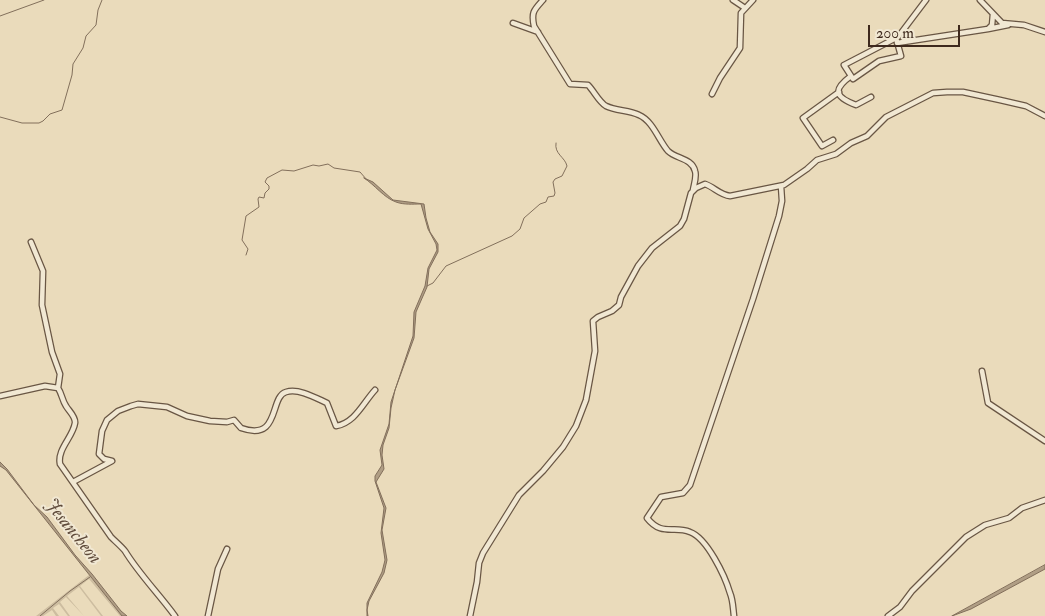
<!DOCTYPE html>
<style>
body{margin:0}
#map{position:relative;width:1045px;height:616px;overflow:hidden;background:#eadbbb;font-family:"IM FELL Double Pica",serif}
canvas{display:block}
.scale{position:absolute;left:868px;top:25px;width:92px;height:22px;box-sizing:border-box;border:2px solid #3e291d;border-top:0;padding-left:6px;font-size:15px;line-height:18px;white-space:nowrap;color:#3e291d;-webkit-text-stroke:4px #f1e8d3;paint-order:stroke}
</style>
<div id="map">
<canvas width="1045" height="616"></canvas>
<div class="scale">200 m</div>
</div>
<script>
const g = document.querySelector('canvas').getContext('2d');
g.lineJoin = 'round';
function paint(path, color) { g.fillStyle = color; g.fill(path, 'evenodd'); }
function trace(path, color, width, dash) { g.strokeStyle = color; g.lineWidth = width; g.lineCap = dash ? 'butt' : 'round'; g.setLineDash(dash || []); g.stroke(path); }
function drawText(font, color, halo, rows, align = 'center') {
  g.font = font + ' "IM FELL Double Pica",serif'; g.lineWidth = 4; g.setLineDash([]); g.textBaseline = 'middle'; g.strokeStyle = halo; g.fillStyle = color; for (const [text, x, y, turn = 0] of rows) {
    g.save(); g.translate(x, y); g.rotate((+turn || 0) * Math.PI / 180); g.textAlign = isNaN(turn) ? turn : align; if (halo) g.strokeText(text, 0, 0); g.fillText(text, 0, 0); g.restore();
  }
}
paint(new Path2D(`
 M89 575 123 616H120L89 579 80 586 103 616H101L79 587 67 596 84 616 66 597 60 602 70 616H68L59 604 53 608 59 616H56L52 610 43 616H36Z`), '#cdbda0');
const water = new Path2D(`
 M364 178 373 182 393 200 424 204 426 218 430 232 438 244V252L429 269 427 287 416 312 414 338 395 390 391 408 389 428 383 445 382 455 384 469 376 482 386 508 382 530 387 560 384 573 369 601 367 610 368 616H367V603L382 572 385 560 381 533 384 508 375 481V476L382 465 380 450 389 424 391 402 413 336 414 312 425 286 428 268 437 250 436 244 428 229 421 204C413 204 404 205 396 202 384 198 375 185 364 178Z
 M0 462 7 469 34 505 47 517 75 555 92 574 121 611 127 616H122L6 470 0 466Z
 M1045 565V569L971 609 952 616Z`);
paint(water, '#b09e85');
trace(water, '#826f5b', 1);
trace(new Path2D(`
 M0 16 44 0
 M0 117 22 123H39L43 121 50 114 62 110 72 75 73 64 83 48 86 36 96 25 98 10 102 0
 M246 255 248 249 242 240 246 216 259 207 258 199 259 197 264 198 265 193 269 189V186L265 182 267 178 282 170 294 171 313 165 319 166 328 164 334 168 360 172 367 180
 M427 286 433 283 446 266 512 236 520 229 524 218 540 204 546 202 548 197 554 196 555 193 553 182 555 179 562 176 567 166C565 157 554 154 556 143
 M40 616 70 591 90 577`), '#826f5b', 1);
const minor = new Path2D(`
 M543 0C534 10 531 12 534 26L570 84 588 85C594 91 599 102 606 106 616 111 629 110 639 115 653 121 659 141 668 151 676 159 692 158 695 171 697 176 694 184 693 190
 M733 0 745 8
 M980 0 1002 23 1024 25 1045 32
 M513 23 538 32
 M988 29 1008 25
 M896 38 901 56 879 61 853 79 844 65 898 37 926 0
 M897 43 988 29 992 25 993 14
 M851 76C832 90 835 97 856 105L871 97
 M712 94 720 78 740 48 741 13 753 0
 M833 140 822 146 803 118 839 92
 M31 242 43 271 42 305 52 352 60 374 58 388
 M982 371 988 403 1045 441
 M0 396 45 386 58 388C62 394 62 400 66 406 69 411 76 417 75 423 73 437 57 449 60 464L111 537C115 541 122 547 125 551 139 574 159 594 175 616
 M73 482 112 461 104 459 99 454 102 431 107 420 118 411 131 406 138 404 167 407 187 416 210 421 227 422 234 420 241 428C281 442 269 397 286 392 299 388 316 398 327 403L336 426C355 423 363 403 375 390
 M208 616 218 569 227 549
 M470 616 477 582 479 563 483 553 519 495 543 471 563 447 576 426 586 400 595 351 593 321 598 317 612 311 619 305 621 297 638 266 652 248 680 226 684 219 691 193 696 188 705 184C714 187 720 195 730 196L784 185 807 169 817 160 836 154 851 143 867 136 886 117 933 93 947 92H963L1000 100 1026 106 1045 116
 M734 616C733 608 733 600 730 593 725 576 707 538 690 532 674 525 662 537 647 518L661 497 683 493 690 485 753 299 779 216 782 201 781 186
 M888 616 900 607 912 591 966 537 985 525 1009 518 1022 508 1045 500`);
trace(minor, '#695644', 7);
trace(minor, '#f1e8d3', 4.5);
drawText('italic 19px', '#604c3c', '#f1e8d3', [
 ["Jesancheon",72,532,51]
]);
</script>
